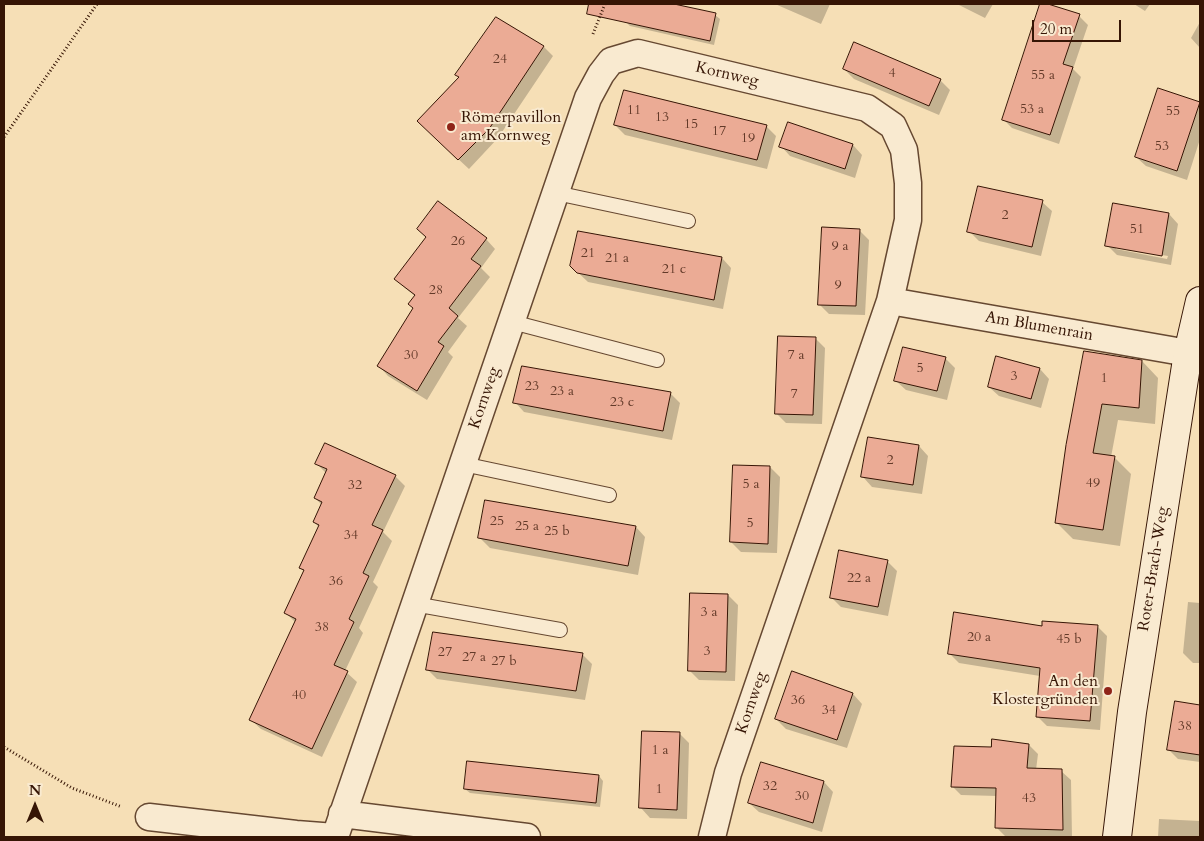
<!DOCTYPE html>
<meta charset="utf-8">
<style>
body{margin:0}
#map{position:relative;width:1204px;height:841px;overflow:hidden;background:#f6dfb6;font-family:Cardo,serif}
canvas{display:block}
.frame{position:absolute;inset:0;border:5px solid #361505;pointer-events:none}
.north{position:absolute;left:10px;top:781px;width:50px;height:50px;-webkit-text-stroke:4px #f9ead0;paint-order:stroke;rotate:0deg;font-size:14px;font-weight:700;line-height:20px;text-align:center;color:#361505}
.north::after{content:'';display:block;margin:auto;width:18px;height:22px;background:#361505;clip-path:polygon(50% 0,100% 100%,50% 72%,0 100%)}
.scale{position:absolute;left:1032px;top:20px;width:89px;height:22px;box-sizing:border-box;border:2px solid #361505;border-top:0;padding-left:6px;font-size:15px;line-height:18px;white-space:nowrap;color:#361505;-webkit-text-stroke:4px #f9ead0;paint-order:stroke}
</style>
<div id="map">
<canvas width="1204" height="841"></canvas>
<div class="frame"></div>
<div class="north">N</div>
<div class="scale">20 m</div>
</div>
<script>
const g = document.querySelector('canvas').getContext('2d');
g.lineJoin = 'round';
function paint(path, color) { g.fillStyle = color; g.fill(path, 'evenodd'); }
function trace(path, color, width, dash) { g.strokeStyle = color; g.lineWidth = width; g.lineCap = dash ? 'butt' : 'round'; g.setLineDash(dash || []); g.stroke(path); }
function drawText(font, color, halo, rows, align = 'center') {
  g.font = font + ' Cardo,serif'; g.lineWidth = 4; g.setLineDash([]); g.textBaseline = 'middle'; g.strokeStyle = halo; g.fillStyle = color; for (const [text, x, y, turn = 0] of rows) {
    g.save(); g.translate(x, y); g.rotate((+turn || 0) * Math.PI / 180); g.textAlign = isNaN(turn) ? turn : align; if (halo) g.strokeText(text, 0, 0); g.fillText(text, 0, 0); g.restore();
  }
}
paint(new Path2D(`
 M629 4H668L715 15 720 19 714 45 630 26 625 21Z
 M775 4H830L821 24Z
 M957 4H993L985 18Z
 M1042 4 1079 16 1088 25 1073 69 1081 77 1059 144 1012 128 1003 119Z
 M1134 4H1150L1145 11Z
 M1200 22V48L1191 38Z
 M544 47 553 56 498 138 469 169 428 131Z
 M844 69 940 80 950 90 939 115 854 79Z
 M625 92 767 127 776 136 767 169 625 135 615 125Z
 M1199 103 1200 139 1187 180 1146 166 1136 157Z
 M853 145 862 155 855 178 790 156 781 146Z
 M1042 202 1052 211 1041 256 979 241 969 231Z
 M1169 214 1178 224 1171 265 1117 255 1107 245ZM1116 247 1168 256 1167 259 1116 249Z
 M859 230 869 240 865 315 829 314 819 304Z
 M486 239 495 249 481 268 490 277 458 318 467 326 448 352 453 357 427 400 388 376 379 366 414 309 415 296 405 288 396 279Z
 M722 258 731 268 723 309 588 282 571 266Z
 M815 338 825 348 822 424 786 423 776 413Z
 M1085 353 1142 361 1158 378 1155 424 1118 420 1111 457H1114L1131 474 1120 546 1073 539 1056 522Z
 M945 358 955 368 947 400 906 390 896 381Z
 M1040 369 1049 379 1041 408 999 396 989 387Z
 M670 393 680 403 672 440 524 412 515 402Z
 M919 446 928 456 922 494 872 487 863 477Z
 M317 464 395 476 405 486 383 532 392 541 373 582 378 587 359 628 363 633 345 671 357 682 322 757 261 729 251 720 296 623 286 613 305 572 300 568 319 527 314 522 322 505 315 498 326 473Z
 M770 467 780 477 777 553 741 552 731 542Z
 M636 527 645 537 638 575 490 548 480 538Z
 M887 561 897 571 888 616 841 607 831 597Z
 M728 595 738 605 735 681 699 680 689 670Z
 M1188 602 1200 603V663H1193L1183 653Z
 M1097 626 1107 636 1100 730 1047 726 1037 716 1040 676 959 663 949 653 1043 628Z
 M582 654 592 664 585 700 437 679 428 670Z
 M792 673 853 694 862 704 847 748 786 729 776 719Z
 M1176 703 1200 706V762L1178 759 1169 750Z
 M679 733 689 743 687 819 650 818 641 808Z
 M1029 745 1038 754 1036 770 1061 771 1071 780 1072 837H1006L997 828V796L961 795 952 786 992 749Z
 M599 776 603 781 600 807 470 793 465 789Z
 M824 782 833 792 822 832 759 812 749 803Z
 M1159 819 1200 821V837H1158Z`), '#0003');
const building = new Path2D(`
 M589 4H674L716 13 710 41 587 14Z
 M1040 4H1048L1080 14 1063 64 1073 67 1050 135 1002 120Z
 M496 17 544 46 489 129 458 160 417 121 459 77 455 75Z
 M854 42 941 79 929 106 843 69Z
 M1158 88 1200 102 1177 171 1135 157Z
 M624 90 767 125 757 160 614 125Z
 M788 122 853 144 845 169 779 147Z
 M978 186 1043 200 1032 247 967 232Z
 M438 201 487 238 471 259 481 266 449 308 458 316 438 342 444 346 417 391 377 366 413 308 408 304 415 295 394 279 426 237 417 229Z
 M1113 203 1169 213 1162 256 1105 246Z
 M822 227 860 229 856 306 818 305Z
 M578 231 722 257 714 300 577 273 570 266Z
 M778 336 816 337 813 415 775 414Z
 M903 347 946 357 937 391 894 381Z
 M1084 351 1142 360 1139 408 1102 404 1093 453 1115 456 1103 530 1055 523 1066 445Z
 M996 356 1040 368 1031 399 988 387Z
 M522 366 671 392 663 431 513 403Z
 M868 437 919 445 913 485 861 477Z
 M325 443 396 475 372 525 383 530 363 573 369 576 349 619 354 622 334 665 348 671 312 749 249 720 296 619 284 613 304 570 299 568 319 525 313 522 322 502 314 498 327 469 315 464Z
 M733 465 770 466 768 544 730 542Z
 M485 500 636 526 628 566 478 538Z
 M839 550 888 560 878 607 830 598Z
 M690 593 728 594 726 672 688 671Z
 M954 612 1042 626V621L1098 625 1090 721 1036 717 1040 668 948 654Z
 M433 632 583 653 576 691 426 670Z
 M792 671 853 693 837 740 775 719Z
 M1175 701 1200 705V755L1167 750Z
 M642 731 680 732 677 810 639 808Z
 M992 739 1029 744 1027 768 1062 769 1063 830 995 828 996 788 951 787 954 746 991 747Z
 M467 761 599 775 596 803 464 789Z
 M761 762 824 781 813 823 748 803Z`);
paint(building, '#ebab95');
trace(building, '#361505', 1);
const lane = new Path2D(`
 M556 193 688 221
 M512 322 657 360
 M463 464 609 495
 M414 604 560 630`);
const street = new Path2D(`
 M890 301 1188 353
 M342 814 527 837
 M149 817 296 834 335 837
 M335 837 588 98 601 74 611 61 638 53 867 108 893 126 904 150 908 183V220L890 301 728 773 712 837`);
const secondary = new Path2D(`
 M1117 837 1132 712 1188 353 1200 301`);
trace(lane, '#664831', 16);
trace(street, '#664831', 29);
trace(secondary, '#361505', 30);
trace(new Path2D(`
 M593 34 605 4
 M4 137 97 4
 M4 747 72 788 122 807`), '#361505', 3, [1, 2.5]);
trace(lane, '#f9ead0', 14);
trace(street, '#f9ead0', 26);
trace(secondary, '#f9ead0', 28);
for (const [x, y, r, color] of [
 [451,127,5,"#8f2418"],
 [1108,691,5,"#8f2418"]
]) { const dot = new Path2D(); dot.arc(x, y, r, 0, 2 * Math.PI); g.fillStyle = color; g.fill(dot); trace(dot, '#f9ead0', 2); }
drawText('14px', '#633a29', null, [
 ["24",500,60],
 ["4",892,74],
 ["55 a",1043,76],
 ["53 a",1032,110],
 ["11",634,111],
 ["55",1173,112],
 ["13",662,118],
 ["15",691,125],
 ["17",719,132],
 ["19",748,139],
 ["53",1162,147],
 ["2",1005,216],
 ["51",1137,230],
 ["26",458,242],
 ["9 a",840,247],
 ["21",588,254],
 ["21 a",617,259],
 ["21 c",674,270],
 ["9",838,286],
 ["28",436,291],
 ["30",411,356],
 ["7 a",796,356],
 ["5",920,369],
 ["3",1014,377],
 ["1",1104,379],
 ["23",532,387],
 ["23 a",562,392],
 ["7",794,395],
 ["23 c",622,403],
 ["2",890,461],
 ["49",1093,484],
 ["5 a",751,485],
 ["32",355,486],
 ["25",497,522],
 ["5",750,524],
 ["25 a",527,527],
 ["25 b",557,532],
 ["34",351,536],
 ["22 a",859,579],
 ["36",336,582],
 ["3 a",709,613],
 ["38",322,628],
 ["20 a",979,638],
 ["45 b",1069,640],
 ["3",707,652],
 ["27",445,653],
 ["27 a",474,658],
 ["27 b",504,662],
 ["40",299,696],
 ["36",798,701],
 ["34",829,711],
 ["38",1185,727],
 ["1 a",660,751],
 ["32",770,787],
 ["1",659,790],
 ["30",802,797],
 ["43",1029,799]
]);
drawText('16px', '#361505', '#f9ead0', [
 ["Kornweg",727,75,13],
 ["Am Blumenrain",1039,327,10],
 ["Kornweg",485,398,-71],
 ["Roter-Brach-Weg",1154,569,-81],
 ["Kornweg",752,703,-71]
]);
drawText('16px', '#361505', '#f9ead0', [
 ["Römerpavillon",461,118],
 ["am Kornweg",461,136],
 ["An den",1098,682,"right"],
 ["Klostergründen",1098,700,"right"]
], 'left');
</script>
